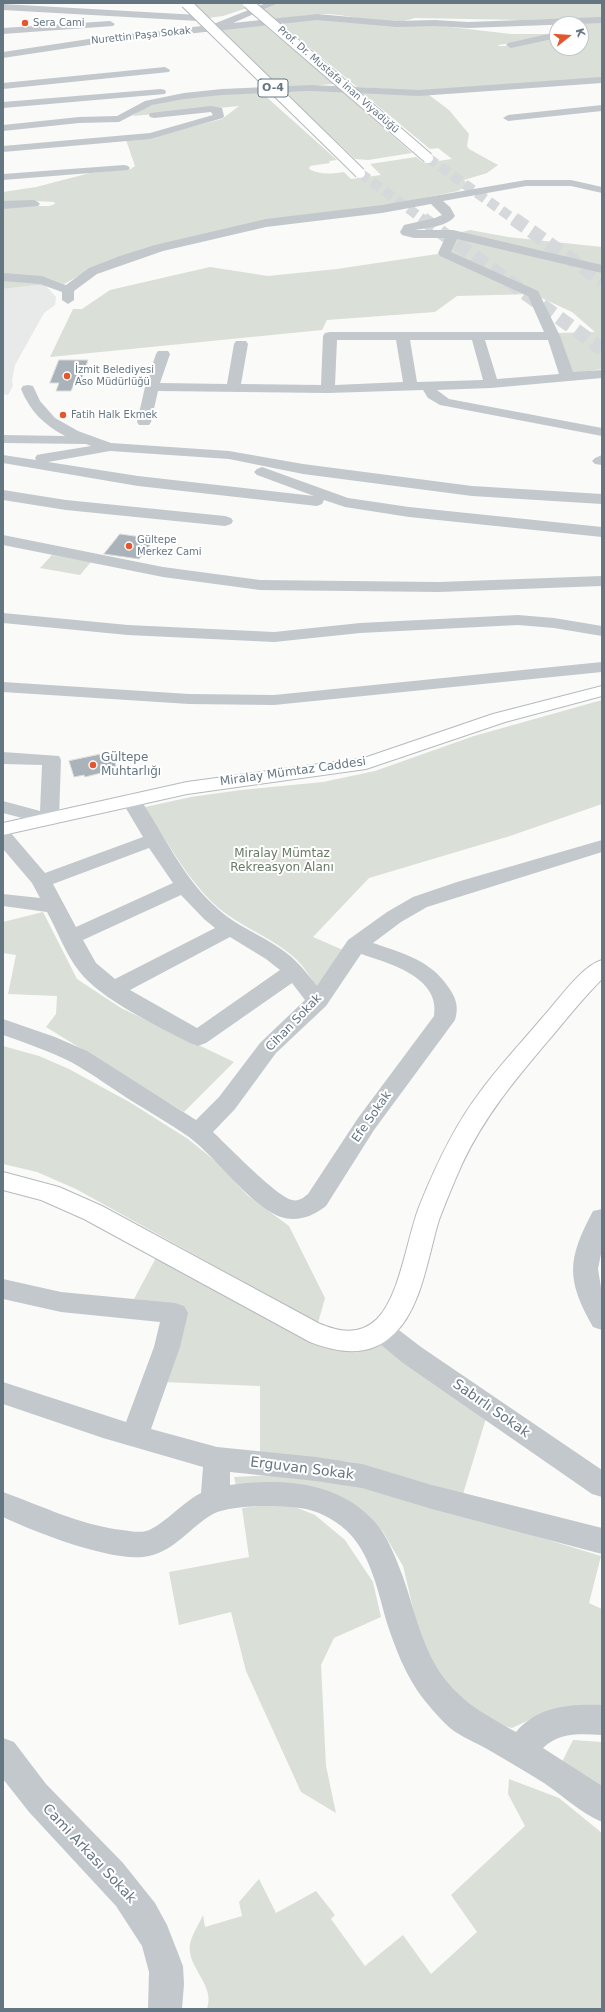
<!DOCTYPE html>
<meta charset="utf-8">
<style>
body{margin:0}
#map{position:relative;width:605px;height:2012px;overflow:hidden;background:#fafaf8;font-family:"DejaVu Sans",sans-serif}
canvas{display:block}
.frame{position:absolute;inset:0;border:4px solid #657683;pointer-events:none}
.north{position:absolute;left:549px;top:16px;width:40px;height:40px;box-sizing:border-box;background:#fff;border:1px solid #c1c8cd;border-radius:50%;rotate:73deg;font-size:11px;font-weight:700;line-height:16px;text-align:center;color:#657683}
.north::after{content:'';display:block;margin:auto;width:14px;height:18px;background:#e4572e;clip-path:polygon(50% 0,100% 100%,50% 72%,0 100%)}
</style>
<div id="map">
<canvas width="605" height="2012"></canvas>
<div class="frame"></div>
<div class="north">K</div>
</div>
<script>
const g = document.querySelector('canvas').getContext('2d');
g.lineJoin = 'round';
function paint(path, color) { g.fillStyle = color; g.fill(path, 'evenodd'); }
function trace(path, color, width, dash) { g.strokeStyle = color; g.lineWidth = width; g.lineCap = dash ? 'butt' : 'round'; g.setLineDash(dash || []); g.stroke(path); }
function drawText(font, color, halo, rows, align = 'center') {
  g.font = font + ' "DejaVu Sans",sans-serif'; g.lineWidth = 4; g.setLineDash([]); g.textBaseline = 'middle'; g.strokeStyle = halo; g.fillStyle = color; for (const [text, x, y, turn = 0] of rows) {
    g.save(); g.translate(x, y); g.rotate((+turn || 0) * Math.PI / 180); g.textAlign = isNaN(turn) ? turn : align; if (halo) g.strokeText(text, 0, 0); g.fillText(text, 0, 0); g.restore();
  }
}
paint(new Path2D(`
 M36 285 46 286 56 297 55 305 44 313 15 365 12 381 13 386 8 395 3 394V289Z`), '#e8e9e9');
paint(new Path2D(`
 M194 3H241L247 8 223 16 209 18Z
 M279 3H602V18L522 20 415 18C386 28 356 15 326 14 309 14 291 18 274 20L264 10Z
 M307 19 442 26 511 34H552L513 43 498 45 499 46H512L557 37V48H581V24L578 23 602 22V79L415 91 357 87 279 22Z
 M263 24 334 84 280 88 219 29Z
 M341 90 412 153 368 160 355 159 283 92Z
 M361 92 429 95 449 110 469 134 467 146 469 149 498 165 487 173 464 180 466 182 464 187 458 191 393 204 288 217 88 271 64 284 44 277 3 275V206H49L55 204 54 202 35 201 3 203V192L36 187 90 173 131 169 135 166 126 140 153 137 222 119 239 106 133 116C153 94 232 94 262 93L337 160 329 161 330 163 310 166 309 169C320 175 332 174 344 172L351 179 381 175 370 164 416 157 424 163 452 159 438 148 430 149Z
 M470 230 508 237 602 247V369L570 374 556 333 595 332 572 312 533 294 457 296 435 312 327 320 322 330 50 357 73 309H82L110 290 210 267 268 276 337 269 444 253 453 234Z
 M3 279 29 280 46 286 36 285 3 289Z
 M52 555 91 562 80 575 40 568Z
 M602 700V804L510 836 369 878 313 937 343 950 317 988C311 978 305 968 297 960 273 937 239 927 214 904 186 877 166 840 145 807L191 797 241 790 323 782 375 771 474 736Z
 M43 912 77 979 121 1008 234 1062 184 1112 46 1027 56 1014 57 996 8 994 16 955 3 953V922Z
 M3 1046 39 1056 69 1069 131 1103 188 1139 219 1164 247 1195 289 1226 325 1298 318 1323 76 1189 37 1172 3 1164Z
 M158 1254 317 1340 382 1339 487 1415 463 1494 351 1462 260 1455V1386L163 1382 185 1309 134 1299Z
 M313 1473 348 1479 601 1556 589 1603 602 1609V1711L546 1712 512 1728 491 1723 462 1702 437 1676 419 1633 403 1566 383 1532 361 1509 340 1496 236 1486 234 1477Z
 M285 1503 315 1515 345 1540 373 1582 381 1617 334 1638 321 1665 326 1766 336 1813 301 1792 246 1671 231 1612 179 1625 169 1572 249 1557 242 1508Z
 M573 1740 602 1742V1793L562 1762Z
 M509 1779 559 1798 602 1833V2009H207C216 1985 186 1967 190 1944 192 1934 199 1924 203 1915L205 1927 242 1916 239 1902 259 1879 276 1913 316 1891 335 1915 331 1919 365 1966 403 1935 431 1974 477 1932 451 1895 525 1826 508 1794Z`), '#dadfd7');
const building = new Path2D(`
 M59 360H88L80 384H74L71 391H56L59 383H50Z
 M120 534 155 539 139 559 104 554Z
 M102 754V756L112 754 117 769 85 777 84 775 74 777 69 761Z`);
paint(building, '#aab3b9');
trace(building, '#dcdcda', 1);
trace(new Path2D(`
 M428 158 515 220
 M360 173 424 220`), '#d5d9db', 10, [10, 5]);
trace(new Path2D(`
 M423 219 602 349
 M514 219 602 281`), '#d5d9db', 14, [14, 7]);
const major = new Path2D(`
 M602 686V696L505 722 366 769 187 794 3 835V823L187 782 364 758 493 714Z
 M602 960V979C586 995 572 1012 558 1029 521 1073 487 1111 462 1164 454 1182 446 1201 439 1220 428 1255 422 1308 394 1334 370 1358 339 1353 310 1342L84 1219 41 1200 3 1190V1172L59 1187 102 1206 318 1323C339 1332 359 1336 377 1319 400 1296 407 1238 419 1207 435 1167 454 1126 480 1092 499 1066 521 1043 542 1018 557 1002 581 966 602 960Z`);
trace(major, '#b5babe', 2);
paint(new Path2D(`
 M266 3H279L233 23 317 14 396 21 435 20 468 22 602 17V23L468 28 435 26 396 27 317 20 102 43 3 58V52L102 37 211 25Z
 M3 4 198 15 203 18 198 21 3 10Z
 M110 21 115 24 113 26 3 34V28Z
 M557 32V38L511 48 506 45 508 43Z
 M165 67 170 70 169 72 3 89V83Z
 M602 77V83L419 96 312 91 222 95 184 99 152 105 119 122 79 123 3 131V125L79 117 117 116 145 101 184 93 222 89 312 85 419 90Z
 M161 89 165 90 166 92 165 94 3 108V102Z
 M602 105V111L508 121 503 118 508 115Z
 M211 106 222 108 224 116 223 118 150 139 3 152V146L150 133 213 115 211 112 154 118 150 117 149 115 150 113Z
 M124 165 128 166 130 168 128 170 3 180V174Z
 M526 180H571L602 187V193L571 186H526L443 201 450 207 455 216C447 227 426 228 414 230H453L602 265V273L457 239 451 252 538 291 560 336 573 372 602 370V378L491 388 437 390 449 399 602 428V436L440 405 428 398 423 390 328 393 158 391 151 422 149 425H139L137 422 145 387 156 354 158 351H168L170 354 160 383 227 384 234 344 236 341H246L248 344 241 384 321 385 323 336 325 333 330 332H544L528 296 440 256 438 253 445 238H414L402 235 400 232 404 225 435 218 442 215 431 204 382 213 266 227 163 251 97 274 74 291V300L68 304 62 300V292L40 284 3 281V273L42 276 66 285 89 268 120 256 155 245 266 219 382 205ZM337 340H396L403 382 335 385ZM410 340H472L483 380 417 382ZM485 340H548L559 374 497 379Z
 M34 200 38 202 40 204 38 206 3 209V201Z
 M28 385 33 386 40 401 55 418 78 431 111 443 229 451 303 464 472 486 602 494V504L472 496 303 474 229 459 110 451 48 462 138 476 314 496 257 475 254 472 257 469 262 467 348 498 409 507 602 527V537L409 517 345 507 324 500 322 504 317 506 138 486 3 463V455L36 460 35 458 37 455 42 454 91 446 86 444 3 443V435L65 436C44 425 30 411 21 389L23 386Z
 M602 455V465L595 464 592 461 595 458Z
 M3 490 66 500 225 516 231 518 233 521 231 524 225 526 66 510 3 500Z
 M3 535 163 567 260 580 439 582 602 576V586L439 592 260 590 163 577 3 545Z
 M3 613 128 625 274 632 360 623 518 615 554 618 602 626V636L554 628 518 625 360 633 274 642 128 635 3 623Z
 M602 662V672L274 705 189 704 3 692V682L189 694 274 695Z
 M3 752 59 756 61 760 59 819 56 823 49 825 3 813V801L40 811 42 765 3 764Z
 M131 794 138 796C165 835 182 878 219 910 237 926 261 935 281 949 296 959 306 972 317 986L348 940 387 912 413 897 457 882 602 840V852L427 907 401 922 373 943C402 953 431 960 449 988 456 998 459 1007 455 1020L374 1130 326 1206C312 1217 295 1223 278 1216 247 1202 217 1158 189 1137 172 1125 153 1114 135 1103 114 1090 93 1074 71 1062 49 1051 26 1043 3 1035V1019L55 1037 87 1051 196 1120 219 1097 260 1043 305 1000 292 983 206 1043 198 1046 190 1043C159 1027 100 999 79 971 66 955 57 930 47 912L3 906V894L40 898 32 883 3 849V830L10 832 45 873 143 837 121 800 124 796ZM149 848 173 883 76 927 53 884ZM181 895 204 919 215 928 115 979 96 963 83 940ZM230 937 266 959 280 970 197 1028 130 990ZM361 954C388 963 441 977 434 1016L358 1118 308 1194C304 1197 299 1202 292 1200 276 1196 228 1146 213 1132L235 1109 276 1053 326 1006Z
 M602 1209V1249L598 1269 602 1294V1330L593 1327C566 1279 567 1260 593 1211Z
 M3 1279 61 1292 175 1303 184 1306 188 1313 180 1347 151 1429 217 1447 316 1457 362 1464 432 1485 602 1528V1554L432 1509 362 1488 316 1481 230 1472V1485C281 1478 337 1481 374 1521 388 1536 396 1559 403 1577 414 1608 420 1640 437 1668 458 1701 484 1714 516 1732 538 1706 570 1704 602 1705V1735C580 1734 560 1732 543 1748L602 1786V1822C581 1813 563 1796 544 1783 525 1771 506 1760 487 1749 475 1742 461 1737 450 1728 438 1717 426 1703 417 1690 405 1672 396 1650 389 1629 377 1592 371 1543 334 1521 328 1517 320 1513 313 1511 293 1504 232 1504 213 1514 190 1527 176 1550 149 1556 115 1564 35 1532 3 1517V1492C42 1506 80 1525 122 1530 130 1531 139 1533 146 1531 160 1528 184 1501 201 1493L203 1467 103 1438 3 1404V1382L126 1422 154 1347 160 1322 61 1312 3 1299Z
 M382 1321 391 1324 421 1347 602 1470V1497L592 1494 403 1363 373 1338 369 1331 373 1324Z
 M3 1738 14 1742 46 1784 123 1863 155 1903 167 1925 183 1966 184 1984 182 2009H148L149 1972 142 1946 116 1906 29 1812 3 1779Z`), '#c3c8cc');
paint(major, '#fff');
const highwayBridge = new Path2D(`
 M186 3 360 173
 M248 3 428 158`);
trace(highwayBridge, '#b4b9bd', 12, []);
trace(highwayBridge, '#fff', 10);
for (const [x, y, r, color] of [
 [25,23,4,"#e4572e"],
 [67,376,4,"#e4572e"],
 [63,415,4,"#e4572e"],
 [129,546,4,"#e4572e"],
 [93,765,4,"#e4572e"]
]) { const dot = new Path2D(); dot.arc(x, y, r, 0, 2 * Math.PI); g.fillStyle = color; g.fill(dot); trace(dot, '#fff', 1.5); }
drawText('10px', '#657683', '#fff', [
 ["Sera Cami",33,23],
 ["İzmit Belediyesi",75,370],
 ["Aso Müdürlüğü",75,382],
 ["Fatih Halk Ekmek",71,415],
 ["Gültepe",137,540],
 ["Merkez Cami",137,552]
], 'left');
drawText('10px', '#657683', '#fff', [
 ["Nurettin Paşa Sokak",141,36,-6],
 ["Prof. Dr. Mustafa İnan Viyadüğü",338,80,41]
]);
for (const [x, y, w] of [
 [273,88,30]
]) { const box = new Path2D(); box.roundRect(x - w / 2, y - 9, w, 18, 3); g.fillStyle = '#fff'; g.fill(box); trace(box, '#657683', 1); }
drawText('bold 11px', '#657683', null, [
 ["O-4",273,88]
]);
drawText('12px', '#657683', '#fff', [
 ["Gültepe",101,758],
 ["Muhtarlığı",101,772]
], 'left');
drawText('12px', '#657683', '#fff', [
 ["Miralay Mümtaz Caddesi",293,772,-8],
 ["Cihan Sokak",294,1023,-46],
 ["Efe Sokak",372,1117,-55]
]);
drawText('12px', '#687a64', '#fff', [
 ["Miralay Mümtaz",282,854],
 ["Rekreasyon Alanı",282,868]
]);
drawText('14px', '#657683', '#fff', [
 ["Sabırlı Sokak",491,1409,35],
 ["Erguvan Sokak",302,1469,7],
 ["Cami Arkası Sokak",89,1854,47]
]);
</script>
